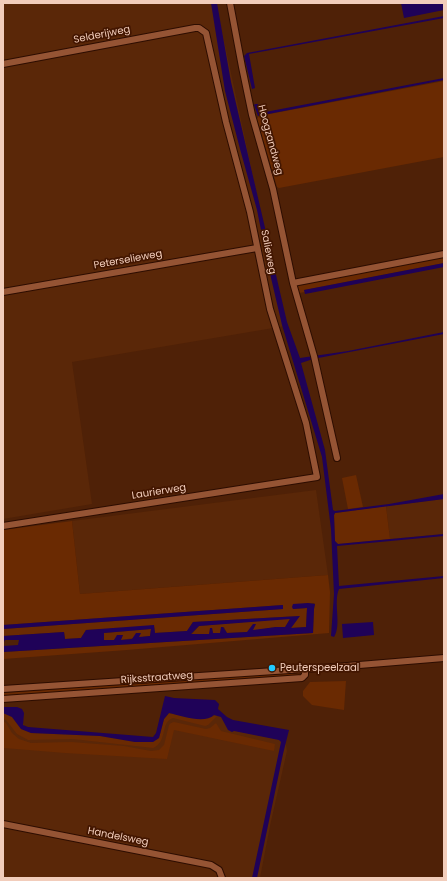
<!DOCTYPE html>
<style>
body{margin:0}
#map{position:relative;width:447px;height:881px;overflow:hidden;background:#4f2107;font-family:Poppins,sans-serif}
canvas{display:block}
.frame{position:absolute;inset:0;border:4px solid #f2cdbb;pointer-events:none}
</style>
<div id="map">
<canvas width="447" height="881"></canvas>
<div class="frame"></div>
</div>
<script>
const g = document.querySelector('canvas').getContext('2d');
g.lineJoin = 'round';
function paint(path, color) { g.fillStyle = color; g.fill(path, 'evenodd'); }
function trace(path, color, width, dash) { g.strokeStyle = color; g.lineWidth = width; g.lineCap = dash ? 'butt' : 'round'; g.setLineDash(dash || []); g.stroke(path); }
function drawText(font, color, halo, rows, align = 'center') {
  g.font = font + ' Poppins,sans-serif'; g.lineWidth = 3.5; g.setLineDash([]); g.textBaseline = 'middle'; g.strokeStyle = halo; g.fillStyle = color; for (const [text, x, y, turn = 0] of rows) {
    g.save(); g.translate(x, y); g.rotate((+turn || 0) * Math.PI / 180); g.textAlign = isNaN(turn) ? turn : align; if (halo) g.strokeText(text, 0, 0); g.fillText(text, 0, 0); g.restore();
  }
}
paint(new Path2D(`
 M3 3H216L285 326 72 362 92 504 3 519Z
 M316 490 328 575 80 594 72 521Z
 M444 499V534L390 539 386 506Z
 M174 708 211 711 235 723 284 734 287 751 270 826 260 878H3V712L19 711 25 729 157 740Z`), '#5a2708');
paint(new Path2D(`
 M444 81V157L279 188 277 187 257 119 259 116Z
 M444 257V263L304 290 305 292 299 293 297 285Z
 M356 475 363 507 348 509 342 478Z
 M386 506 390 539 338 544 335 541 334 515 335 513Z
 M72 521 80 594 328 575 330 592 329 633 127 650 3 659V652L313 633 314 609 315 604 314 603 293 605V609L307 608 306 627 291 628 299 616 193 622 187 631 155 633 154 627 86 630 81 638 65 639 64 632 3 636V629L283 609V605L3 625V530Z
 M290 618 286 627H276L247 632 227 633 224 627H222L221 634 213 633 212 628 210 634 191 635 199 626Z
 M151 629 150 636 120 640 123 635 114 640 104 641V633Z
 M301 672V676L3 698V693L293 673 294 674Z
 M346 681 344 710 312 705 303 696V691L310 682Z
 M3 713 12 717 21 729 31 733 100 736 135 742H153L159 738 164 719 169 713 189 717 217 716 208 725 205 726 173 718C160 722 168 742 153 748L73 739 28 740 17 734 6 720 3 718Z
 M3 721 6 723 12 733 19 739 31 743 71 742 124 746 151 751 159 750 164 745 169 725 171 723 174 722 206 729 210 728 216 723 221 731 275 744 274 751 174 730 167 759 65 753 4 748Z`), '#6a2a02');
paint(new Path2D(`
 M211 3H217L231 82 287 322 300 358 348 351 444 332V334L313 359 301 363 325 450 333 510 335 511 389 504 444 494V499L335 513 334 515 335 541 338 544 444 534V536L337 546 339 586 444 576V578L339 589C333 603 342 625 334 637L331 636 334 594 331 529 322 457 282 325 268 265 257 210 240 149 225 91Z
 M401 3H444V10L404 18Z
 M444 16V18L249 54 255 88 252 89 244 56 247 53Z
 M444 78V80L258 116 254 105 255 104H258L260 113Z
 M444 263V267L305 294 304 290Z
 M308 603 315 604 314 609 313 633 3 652V646L18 645 19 640H5L3 644V636L64 632 65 639 81 638 86 630 154 625 155 633 187 631 193 622 300 616 291 628 306 627 307 608 293 609 292 607 293 604ZM290 619 285 627H276L253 630 256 624H253L247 632 227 633 223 627H221L220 633H213L212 628H210L209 634H191L199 626ZM151 629 150 636 139 637 141 633H136L132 639 121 640 123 635H117L114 640H104V633Z
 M283 605V609L3 629V625Z
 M373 622 374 635 343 638 342 624Z
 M165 696 174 698 215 700 219 704 218 709 227 717 233 720 289 730 283 754 257 878H252L281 742 279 740 234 731 232 732 228 730 221 717 214 715C205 724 181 716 169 713L164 719 159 738 153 742H135L100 736 31 733 21 729 12 717 3 713V707H17L22 709 24 713 23 725 28 727 153 737 156 733Z`), '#1f0258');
const minor = new Path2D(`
 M230 3 242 67 252 115 273 189 293 283 444 254
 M3 64 195 28H199L206 33 226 122 250 212 270 309 306 423 317 477 3 526
 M293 283 314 356 337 458
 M3 292 257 248
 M3 689 335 667 444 658
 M3 699 302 678 305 675V669
 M3 824 211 865 219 870 222 878`);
trace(minor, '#2d0d00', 8);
trace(minor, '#955434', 6);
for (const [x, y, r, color] of [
 [272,668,4,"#22c9fd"]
]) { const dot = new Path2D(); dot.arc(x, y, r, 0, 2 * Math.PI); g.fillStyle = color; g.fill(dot); trace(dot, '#431600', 1.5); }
drawText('10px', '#f2cdbb', '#431600', [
 ["Selderijweg",102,35,-11],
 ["Hoogzandweg",270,140,75],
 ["Salieweg",268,252,79],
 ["Peterselieweg",128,260,-10],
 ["Laurierweg",159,492,-9],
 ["Rijksstraatweg",157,678,-4],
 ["Handelsweg",118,837,11]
]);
drawText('10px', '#f2cdbb', '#431600', [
 ["Peuterspeelzaal",280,668]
], 'left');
</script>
